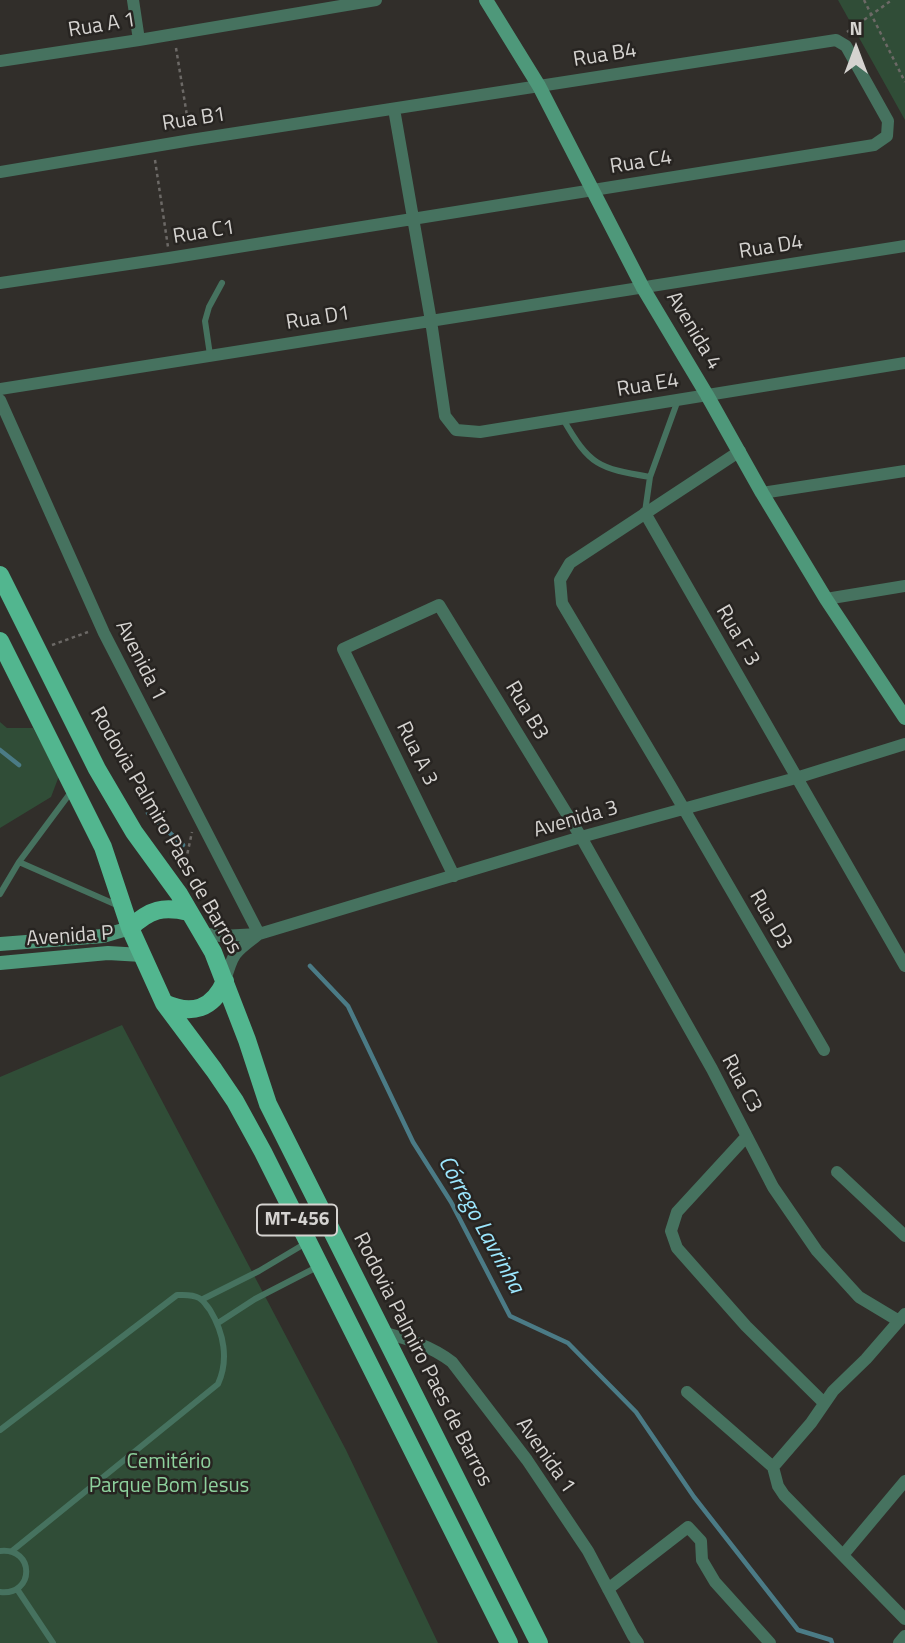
<!DOCTYPE html>
<meta charset="utf-8">
<style>
body{margin:0}
#map{position:relative;width:905px;height:1643px;overflow:hidden;background:#312e2a;font-family:"Titillium Web",sans-serif}
canvas{display:block}
.north{position:absolute;left:821px;top:14px;width:70px;height:70px;-webkit-text-stroke:5px #272421;paint-order:stroke;rotate:0deg;font-size:19px;font-weight:700;line-height:28px;text-align:center;color:#d5d3d0}
.north::after{content:'';display:block;margin:auto;width:24px;height:32px;background:#d5d3d0;clip-path:polygon(50% 0,100% 100%,50% 72%,0 100%)}
</style>
<div id="map">
<canvas width="905" height="1643"></canvas>
<div class="north">N</div>
</div>
<script>
const g = document.querySelector('canvas').getContext('2d');
g.lineJoin = 'round';
function paint(path, color) { g.fillStyle = color; g.fill(path, 'evenodd'); }
function trace(path, color, width, dash) { g.strokeStyle = color; g.lineWidth = width; g.lineCap = dash ? 'butt' : 'round'; g.setLineDash(dash || []); g.stroke(path); }
function drawText(font, color, halo, rows, align = 'center') {
  g.font = font + ' "Titillium Web",sans-serif'; g.lineWidth = 5; g.setLineDash([]); g.textBaseline = 'middle'; g.strokeStyle = halo; g.fillStyle = color; for (const [text, x, y, turn = 0] of rows) {
    g.save(); g.translate(x, y); g.rotate((+turn || 0) * Math.PI / 180); g.textAlign = isNaN(turn) ? turn : align; if (halo) g.strokeText(text, 0, 0); g.fillText(text, 0, 0); g.restore();
  }
}
paint(new Path2D(`
 M838 0H905V120Z
 M0 722 7 728H33L59 776 51 797 0 828Z
 M122 1025 346 1450 438 1643H0V1077Z`), '#304d37');
trace(new Path2D(`
 M0 750 19 765
 M148 813 183 845
 M310 966 348 1006 413 1142 451 1202 510 1316 568 1343 636 1412 694 1497 798 1630 831 1640 832 1643`), '#4b7b86', 4.5);
trace(new Path2D(`
 M864 0 905 82
 M847 32 892 0
 M176 48 189 128
 M155 160 168 247
 M52 645 88 632
 M183 874 192 832`), '#6c6966', 2.5, [3.5, 3.5]);
trace(new Path2D(`
 M210 355 205 321 209 307 222 283
 M563 419C590 466 598 468 650 477
 M645 512 650 477 678 400
 M19 862 119 906
 M0 894 19 862 71 792
 M203 1299 259 1271 306 1243
 M218 1323 255 1299 319 1266
 M0 1430 177 1295C185 1295 192 1294 199 1298 204 1301 206 1305 210 1310 224 1333 229 1360 218 1384L12 1551
 M0 1551C35 1547 35 1596 0 1592
 M17 1589 53 1643`), '#46725f', 6);
trace(new Path2D(`
 M133 0 139 40
 M0 61 139 40 376 0
 M394 109 431 321 445 416 456 430 480 432 905 363
 M0 172 191 140 836 40 846 46 888 121 887 136 874 145 169 258 0 283
 M0 389 905 246
 M0 400 104 633 259 934
 M740 451 570 563 560 580 562 603 670 785 824 1050
 M762 493 905 471
 M645 513 905 966
 M826 599 905 586
 M454 876 343 649 439 605 581 837 712 1069 773 1187 817 1251 859 1297 899 1321
 M202 933 221 936 259 934 581 837 796 778 905 744
 M225 981C233 952 235 952 259 934
 M746 1137 677 1212 671 1231 677 1248 746 1326 824 1403
 M837 1172 905 1236
 M905 1314 866 1359 833 1391 811 1423 773 1467 778 1486 784 1495 905 1619
 M382 1332C408 1339 431 1346 452 1362L527 1460 588 1551 633 1636 638 1643
 M687 1392 773 1467
 M843 1555 905 1481
 M608 1589 688 1527 701 1541 702 1560 715 1582 770 1643
 M899 1643 905 1636`), '#46725f', 12);
trace(new Path2D(`
 M486 0 539 86 643 288 707 395 762 493 826 599 905 718
 M0 944 103 936 130 928
 M0 963 108 953 142 955`), '#4e987a', 14);
trace(new Path2D(`
 M0 575 97 769 134 832 179 894 213 952 247 1040 268 1104 539 1643
 M0 641 103 847 130 928 164 1003 214 1070 235 1101 263 1152 509 1643
 M130 928C150 909 163 906 189 912
 M164 1003C192 1016 213 1009 225 981`), '#52b68f', 18);
for (const [x, y, w] of [
 [297,1220,80]
]) { const box = new Path2D(); box.roundRect(x - w / 2, y - 15.5, w, 31, 5); g.fillStyle = '#272421'; g.fill(box); trace(box, '#d5d3d0', 2); }
drawText('bold 19px', '#d5d3d0', null, [
 ["MT-456",297,1220]
]);
drawText('21px', '#d5d3d0', '#272421', [
 ["Rua A 1",102,26,-9],
 ["Rua B4",605,56,-9],
 ["Rua B1",194,120,-9],
 ["Rua C4",641,163,-9],
 ["Rua C1",204,233,-9],
 ["Rua D4",771,248,-9],
 ["Rua D1",318,319,-9],
 ["Avenida 4",693,331,59],
 ["Rua E4",648,386,-9],
 ["Rua F 3",737,636,60],
 ["Avenida 1",140,661,63],
 ["Rua B3",526,711,59],
 ["Rua A 3",416,754,64],
 ["Avenida 3",576,820,-16],
 ["Rodovia Palmiro Paes de Barros",165,831,60],
 ["Rua D3",770,920,60],
 ["Avenida P",70,937,-4],
 ["Rua C3",741,1084,62],
 ["Rodovia Palmiro Paes de Barros",422,1360,63],
 ["Avenida 1",545,1456,55]
]);
drawText('21px', '#8ed19d', '#272421', [
 ["Cemitério",169,1463],
 ["Parque Bom Jesus",169,1487]
]);
drawText('italic 23px', '#9ce7fe', '#272421', [
 ["Córrego Lavrinha",480,1225,61]
]);
</script>
